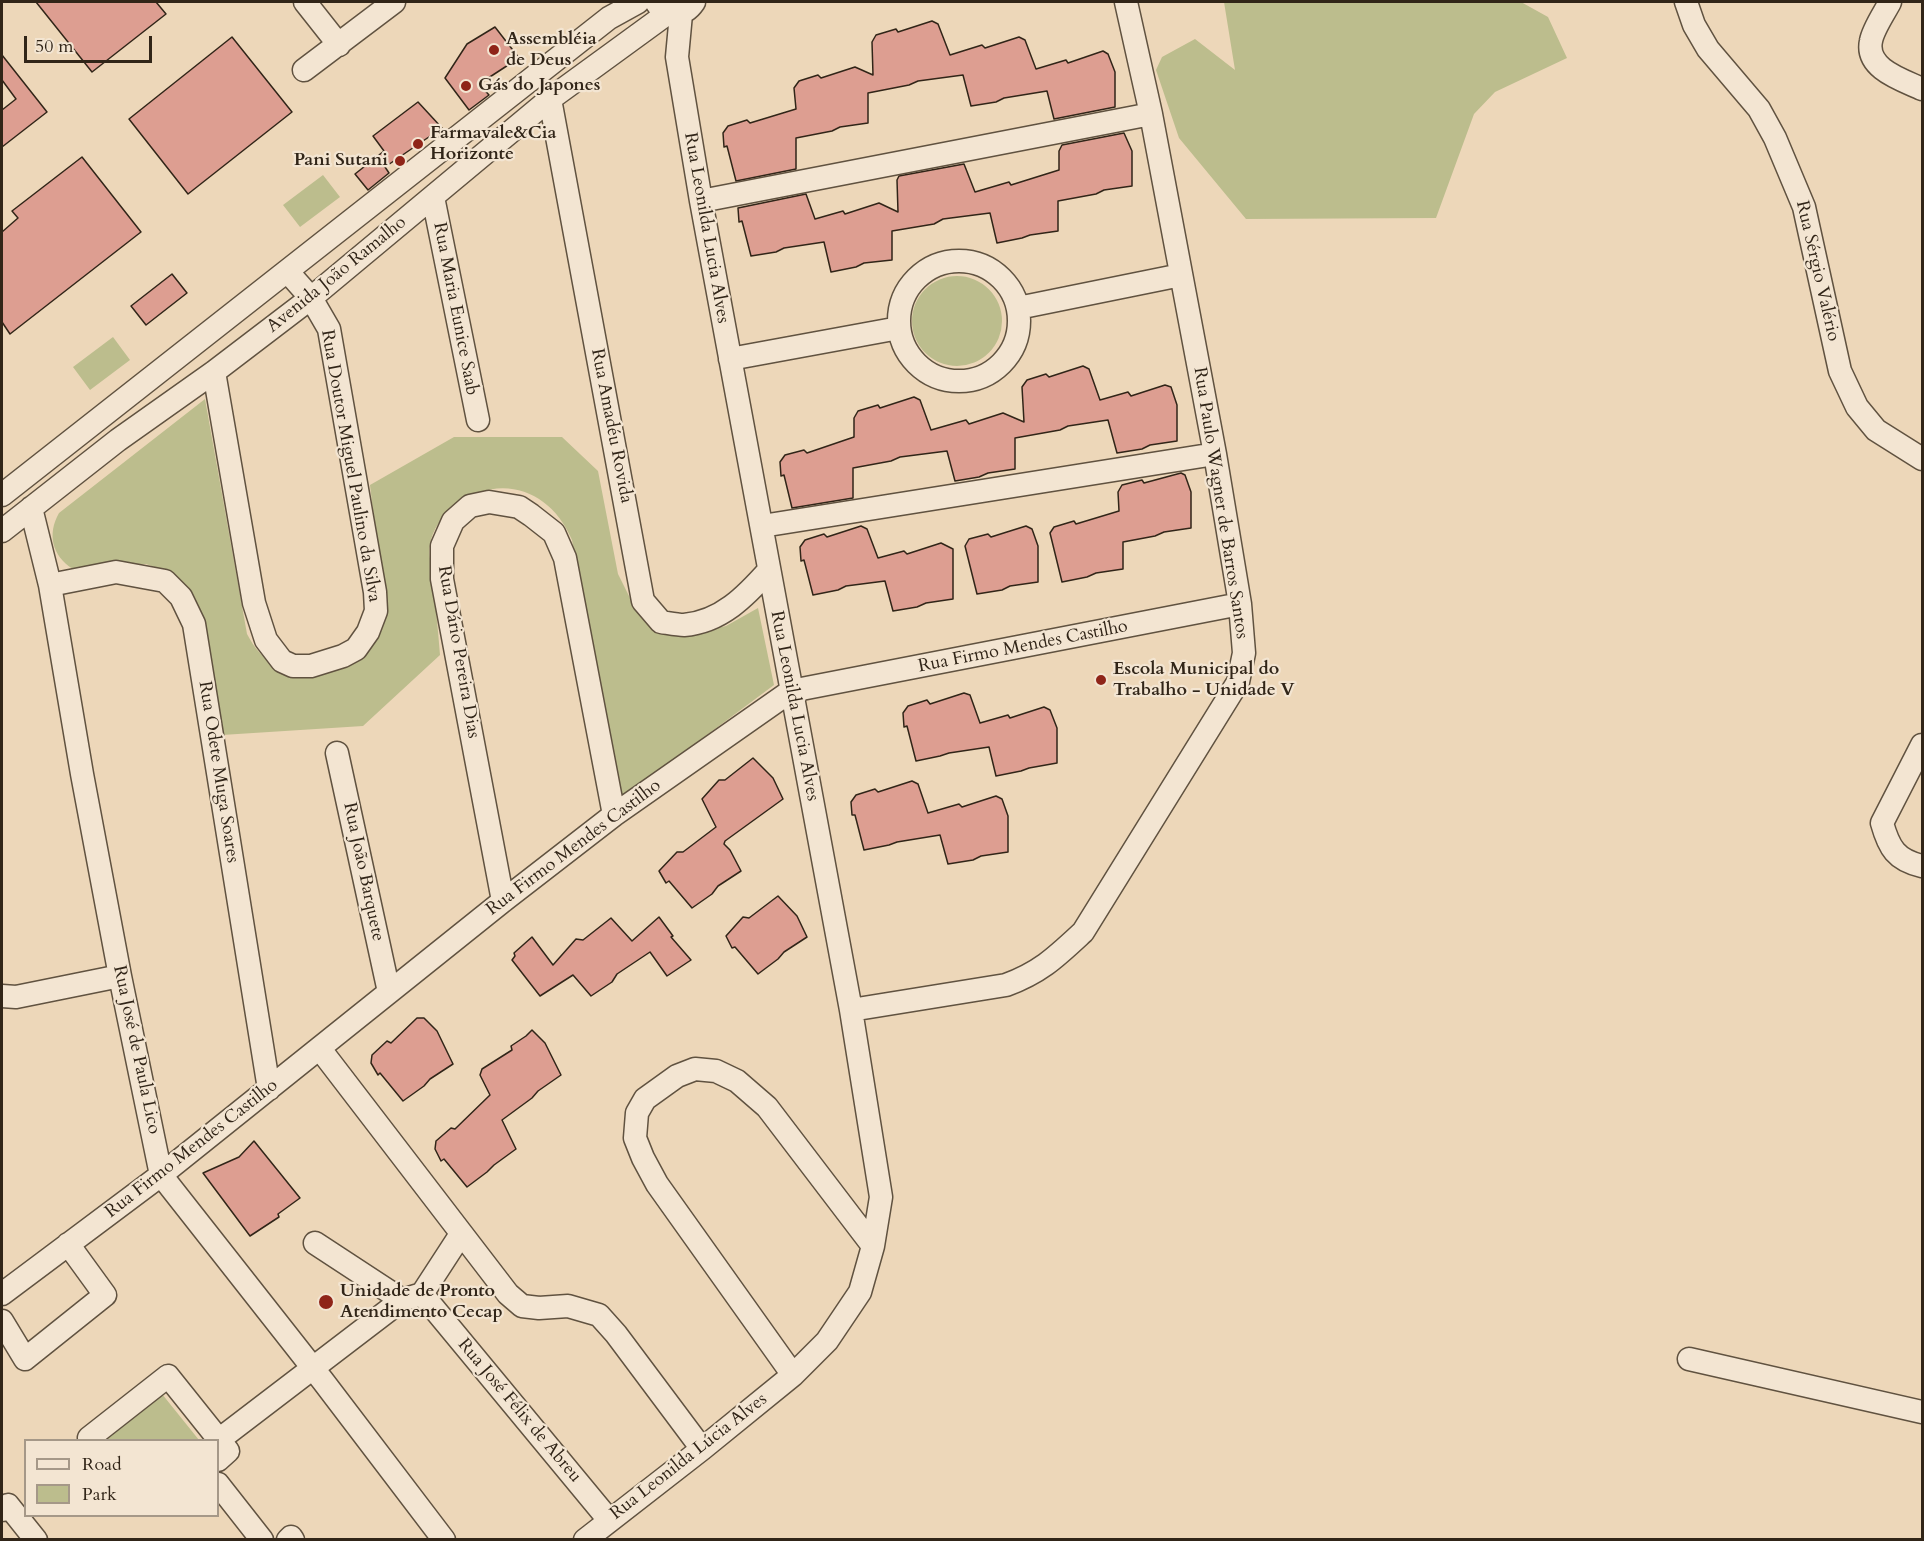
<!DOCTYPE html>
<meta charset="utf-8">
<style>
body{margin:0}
#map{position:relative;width:1924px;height:1541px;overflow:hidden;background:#edd7b9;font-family:Cardo,serif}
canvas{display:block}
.frame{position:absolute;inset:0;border:3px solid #312518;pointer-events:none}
.legend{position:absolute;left:24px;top:1439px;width:195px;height:78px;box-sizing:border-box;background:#f3e5d2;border:2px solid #a59888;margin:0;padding:8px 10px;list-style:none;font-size:18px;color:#312518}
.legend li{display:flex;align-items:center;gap:12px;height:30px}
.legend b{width:30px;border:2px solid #a59888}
.scale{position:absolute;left:24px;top:36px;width:128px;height:27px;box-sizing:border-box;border:3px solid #312518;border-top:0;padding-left:8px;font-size:18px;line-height:21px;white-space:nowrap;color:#312518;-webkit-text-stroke:4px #f3e5d2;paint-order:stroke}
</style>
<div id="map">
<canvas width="1924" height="1541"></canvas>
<div class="frame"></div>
<ul class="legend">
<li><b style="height:8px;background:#f3e5d2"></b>Road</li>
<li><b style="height:16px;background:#bcbd8d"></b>Park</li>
</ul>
<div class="scale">50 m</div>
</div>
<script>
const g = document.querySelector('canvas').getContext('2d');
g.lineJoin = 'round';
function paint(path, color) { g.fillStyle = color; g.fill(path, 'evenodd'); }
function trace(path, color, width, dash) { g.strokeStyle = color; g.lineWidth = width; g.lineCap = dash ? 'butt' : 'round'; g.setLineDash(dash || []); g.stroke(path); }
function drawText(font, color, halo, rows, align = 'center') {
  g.font = font + ' Cardo,serif'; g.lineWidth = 4.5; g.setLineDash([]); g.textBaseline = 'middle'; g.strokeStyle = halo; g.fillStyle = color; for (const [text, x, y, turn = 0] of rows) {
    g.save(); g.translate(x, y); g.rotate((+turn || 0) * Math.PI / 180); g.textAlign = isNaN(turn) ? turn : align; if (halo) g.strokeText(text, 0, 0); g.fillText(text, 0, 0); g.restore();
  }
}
paint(new Path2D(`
 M1224 2H1521L1548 17 1567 58 1495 92 1474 114 1436 218 1246 219 1179 138 1156 70 1162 57 1195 39 1235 70Z
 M323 175 340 197 300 227 283 205Z
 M912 321a45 45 0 1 1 90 0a45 45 0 1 1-90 0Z
 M113 337 130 360 90 390 73 367Z
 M205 399 247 634C263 664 275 664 306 671 324 674 338 673 354 662 366 654 378 642 383 627 388 608 383 587 380 568 377 540 373 513 370 485L454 437H562L598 471 618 574 631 600 700 632 726 626 758 608 774 685 621 799 572 540C551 489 498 471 454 507 442 516 432 530 430 545 428 555 432 567 433 577 435 603 438 629 440 655L363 726 222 735 169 572 146 564 73 569C52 556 47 534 59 513Z
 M162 1394 199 1440H106Z`), '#bcbd8d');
const building = new Path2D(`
 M36 2H156L166 14 92 72Z
 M932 21 938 24 950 55 982 45 985 48 1019 37 1025 40 1036 69 1066 60 1068 63 1103 51 1108 54 1115 72V107L1054 119 1047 91 1004 98 996 102 971 106 963 75 918 81 909 85 868 93V123L840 127 832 131 796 138V169L736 181 727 146 724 147 723 133 728 126 747 120 750 123 796 109 794 88 799 81 818 75 821 78 855 67 873 75 872 42 876 35 896 29 898 32Z
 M495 27 519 58 479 84 489 95 469 110 445 78 467 44Z
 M232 37 292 112 188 194 129 119Z
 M2 55 47 112 2 147V110L16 99 2 80Z
 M418 102 442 128 385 167 389 173 368 190 355 174 384 151 373 136Z
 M1124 133 1132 151V186L1104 190 1096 194 1058 201V231L1030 235 1022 238 997 243 990 213 943 219 934 224 892 231V260L864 263 856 267 831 272 824 242 784 248 776 252 751 256 742 221 739 222 738 208 806 194 815 219 843 211 845 214 879 203 898 212 897 180 899 176 964 164 975 192 1009 182 1011 185 1059 170V151L1062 145Z
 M82 157 141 232 10 334 2 322V232L18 218 12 211Z
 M172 274 187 293 146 325 131 306Z
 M1083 366 1089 369 1100 400 1128 392 1131 396 1165 385 1171 387 1177 405V441L1150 445 1142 449 1117 453 1108 420 1068 426 1060 430 1015 438V469L988 473 979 477 955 481 947 451 900 457 891 461 853 468V498L792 508 784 475 781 476 780 462 785 455 804 450 807 453 854 437V418L858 411 878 405 880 408 914 397 920 400 931 430 966 420 969 424 1003 413 1024 422 1022 387 1027 380 1046 374 1049 377Z
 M1181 473 1185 475 1191 492V528L1164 532 1155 536 1123 542V569L1096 573 1087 577 1062 582 1050 533 1054 527 1074 521 1076 524 1119 511 1118 492 1122 485 1142 480 1144 483Z
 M861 526 867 529 878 558 904 551 907 554 941 543 953 549V599L926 603 917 607 893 611 885 581 846 586 838 590 813 595 804 560 801 561 800 547 805 540 824 534 827 537Z
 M1026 526 1032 529 1038 546V582L1010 586 1002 590 977 594 965 546 969 539 988 534 991 537Z
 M964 693 970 695 980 723 1008 715 1010 718 1044 707 1050 710 1057 728V763L1029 768 1021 771 996 776 989 747 949 753 940 756 916 761 907 726 904 727 903 713 908 706 927 700 930 704Z
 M753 758 773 778 783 799 725 841 724 844 730 850 741 871 718 886 712 894 692 908 669 881 666 883 659 871 677 852H683L716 827 702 799 719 780H725Z
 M912 781 918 784 928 813 959 804 962 807 996 796 1002 799 1008 816V852L981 856 973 860 948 864 940 835 897 842 889 845 864 850 855 815H852L851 802 856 795 875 789 878 792Z
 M778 896 797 916 807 937 784 952 778 959 758 974 735 947 732 948 726 936 743 917 749 918Z
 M659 917 673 936 671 937 691 960 667 976 650 952 617 974 612 982 591 996 573 975 540 996 512 960 515 956 514 953 532 937 553 965 576 939 583 940 611 918 632 941Z
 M417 1018H424L437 1031 453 1064 430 1079 424 1086 403 1101 380 1073 378 1075 371 1063 372 1055 387 1041 391 1043Z
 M532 1030 545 1043 561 1075 538 1091 532 1098 502 1120 516 1149 494 1165 487 1172 467 1187 444 1159 441 1161 435 1149 436 1141 451 1128 455 1129 490 1095 480 1075 482 1069 512 1050 511 1046 526 1036Z
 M254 1141 300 1198 278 1214 279 1217 250 1236 203 1173 239 1157Z`);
paint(building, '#dd9e91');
trace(building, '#312518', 1.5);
const minor = new Path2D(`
 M305 2 339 45
 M656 2C666 18 684 17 694 2
 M1686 2 1694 25 1708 49 1759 109 1775 138 1804 207 1840 371 1857 407 1876 430 1922 459
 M1890 2C1885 12 1873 29 1871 41 1865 69 1903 80 1922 89
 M304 70 394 2
 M550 99 643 601 661 622C668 623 677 625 684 625 721 622 746 596 769 570
 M433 197 478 420
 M701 201 1151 114
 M899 321a60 60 0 1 1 120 0a60 60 0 1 1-120 0Z
 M1018 308 1181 275
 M730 359 899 328
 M214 372 254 603 266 640 282 661 293 666H311L343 656 356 649 368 632 376 611 375 592 329 329 311 298 287 271
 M2 495 609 18 638 2
 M31 508 50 585 82 774 120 976 161 1175 323 1381 444 1540
 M762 526 1215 454
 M2 531 118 440 214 372 311 298 550 99 668 13
 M50 585 116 572 165 581 181 597 194 624 269 1089
 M1922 745 1882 823C1889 848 1896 860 1922 866
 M337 753 389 992
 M503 901 442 579V546L453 521 470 506 489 502 519 507 531 515 554 533 565 558 614 815
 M2 996 16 997 120 976
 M851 1010 1006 985C1041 972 1056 957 1083 932L1238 682 1244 653 1240 604 1215 454 1151 114 1126 2
 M320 1049 508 1294 522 1306 539 1308 568 1306 599 1315 616 1334 702 1449
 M315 1243 402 1300
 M2 1294 161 1175 503 901 614 815 791 691 1240 604
 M422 1294 461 1234
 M2 1321 25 1359 105 1295 68 1244
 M1689 1359 1922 1412
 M793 1375 657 1184 643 1158 635 1138 637 1113 645 1099 677 1076 695 1069 716 1071 737 1081 767 1107 873 1246
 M220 1439 402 1300 422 1294 609 1520
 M91 1440 89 1438 168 1376 228 1451 218 1460
 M218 1484 262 1540
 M2 1510 8 1505 36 1540
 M288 1540 291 1537 293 1540
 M585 1540 702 1449 793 1375 827 1341 860 1292 873 1246 881 1197 851 1010 701 201 677 57 681 14`);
trace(minor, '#605240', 25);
trace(minor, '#f3e5d2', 22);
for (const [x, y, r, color] of [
 [494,50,6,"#8f2418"],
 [466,86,6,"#8f2418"],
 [418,144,6,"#8f2418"],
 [400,161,6,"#8f2418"],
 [1101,680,6,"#8f2418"],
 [326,1302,8,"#8f2418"]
]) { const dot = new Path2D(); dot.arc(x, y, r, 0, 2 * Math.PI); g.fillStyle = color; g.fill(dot); trace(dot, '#f3e5d2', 2); }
drawText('bold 18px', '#312518', '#f3e5d2', [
 ["Assembléia",506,40],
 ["de Deus",506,61],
 ["Gás do Japones",478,86],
 ["Farmavale&Cia",430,134],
 ["Horizonte",430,155],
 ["Pani Sutani",388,161,"right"],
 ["Escola Municipal do",1113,670],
 ["Trabalho - Unidade V",1113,691],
 ["Unidade de Pronto",340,1292],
 ["Atendimento Cecap",340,1313]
], 'left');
drawText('18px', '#312518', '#f3e5d2', [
 ["Rua Leonilda Lucia Alves",706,228,80],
 ["Rua Sérgio Valério",1817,271,77],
 ["Avenida João Ramalho",337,275,-39],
 ["Rua Maria Eunice Saab",455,309,79],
 ["Rua Amadéu Rovida",611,426,79],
 ["Rua Doutor Miguel Paulino da Silva",350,466,80],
 ["Rua Paulo Wagner de Barros Santos",1220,503,81],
 ["Rua Firmo Mendes Castilho",1023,647,-11],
 ["Rua Dário Pereira Dias",458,652,80],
 ["Rua Leonilda Lucia Alves",794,706,79],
 ["Rua Odete Muga Soares",218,772,81],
 ["Rua Firmo Mendes Castilho",574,848,-37],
 ["Rua João Barquete",363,872,78],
 ["Rua José de Paula Lico",136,1050,78],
 ["Rua Firmo Mendes Castilho",192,1149,-38],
 ["Rua José Félix de Abreu",519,1411,50],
 ["Rua Leonilda Lúcia Alves",689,1457,-38]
]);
</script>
